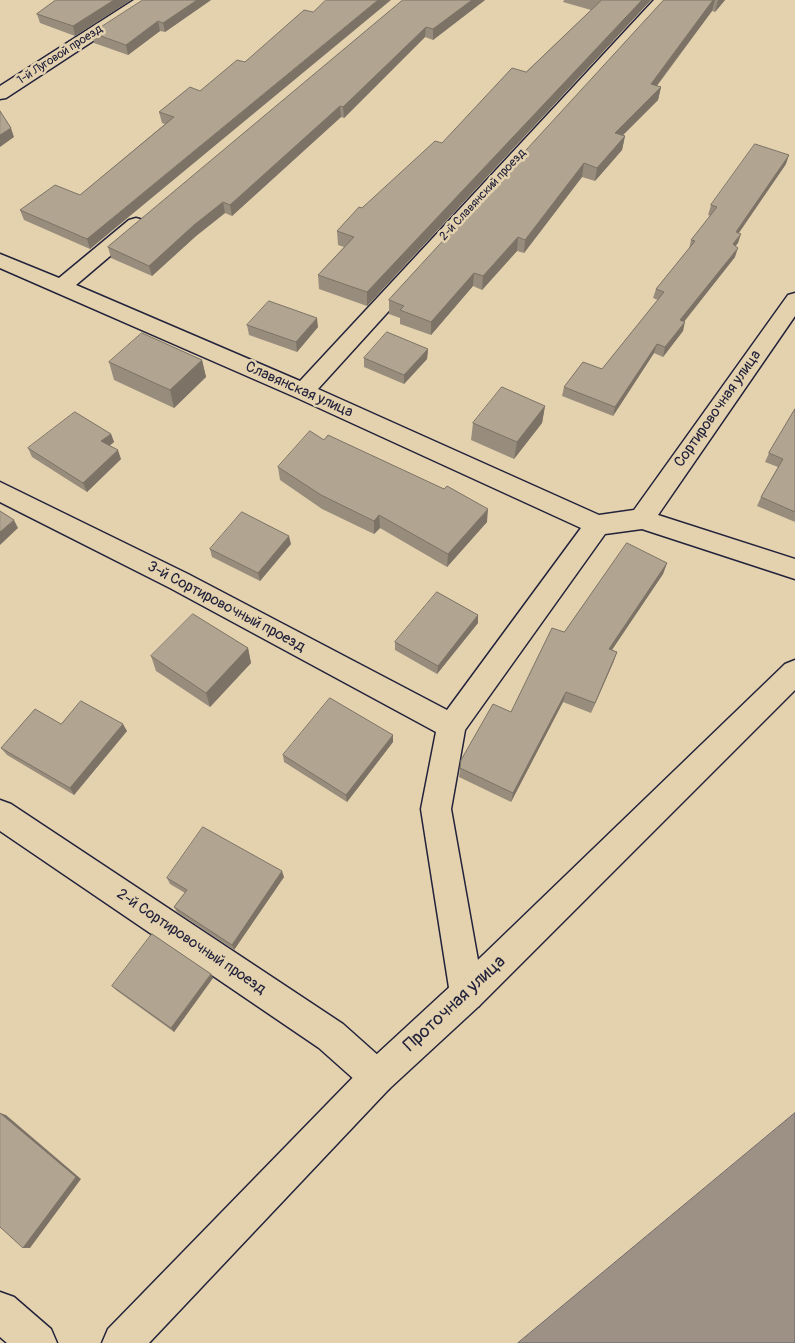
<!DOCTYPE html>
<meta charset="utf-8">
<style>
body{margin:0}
canvas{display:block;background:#e4d2af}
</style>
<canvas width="795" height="1343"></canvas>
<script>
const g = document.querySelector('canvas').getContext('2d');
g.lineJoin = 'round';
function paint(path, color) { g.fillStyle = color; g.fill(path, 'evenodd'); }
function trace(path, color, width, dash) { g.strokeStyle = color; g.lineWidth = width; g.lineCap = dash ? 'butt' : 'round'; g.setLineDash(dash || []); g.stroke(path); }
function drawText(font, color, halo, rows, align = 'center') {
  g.font = font + ' Pangolin,sans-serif'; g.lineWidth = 5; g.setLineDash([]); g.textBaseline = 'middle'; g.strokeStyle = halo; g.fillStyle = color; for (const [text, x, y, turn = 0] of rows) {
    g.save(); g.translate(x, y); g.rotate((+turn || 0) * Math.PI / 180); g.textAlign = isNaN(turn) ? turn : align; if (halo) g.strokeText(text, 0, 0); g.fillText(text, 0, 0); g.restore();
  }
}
const water = new Path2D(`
 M795 1113V1343H518Z`);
paint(water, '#9c9184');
trace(water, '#6b6567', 1);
const street = new Path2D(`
 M134 0H153L151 3 6 98 0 99V86Z
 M654 0H671L318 389 599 515 634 510 788 295 795 293V316L658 515 795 559V579L642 529 605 534 465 730 451 809 484 994 479 1006 467 1011 455 1006 450 994 421 809 436 732 170 588 0 502V482L188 574 447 710 581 528 295 397 0 268V254L59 278 129 220 136 218 143 220 146 224 143 228 76 285 300 381Z
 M0 800 11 804 343 1024 389 1065 394 1077 389 1089 377 1094 365 1089 319 1048 0 831Z
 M0 1292 14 1297 51 1329 57 1343H7L0 1337Z`);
const secondary = new Path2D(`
 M795 660V690L479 1006 389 1089 149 1343H102L108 1329 365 1065 455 982 785 664Z`);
trace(street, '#22223b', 3);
trace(secondary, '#22223b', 3);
paint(street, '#e4d2af');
paint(secondary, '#e4d2af');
paint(new Path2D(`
 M56 0H131L75 36 40 23 37 14Z
 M211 0 165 32 160 31 128 55 94 43 92 33Z
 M403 0H485L433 40 425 37 344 118 341 117 232 216 225 213 196 236 152 276 111 258 108 247Z
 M564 0H651L367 306 319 289 318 275 344 247 338 245 337 231 362 208 442 143 526 72 591 10 563 2Z
 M664 0H725L715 12 712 11 657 86 661 87 658 100 623 135 625 136 622 150 595 181 582 177 524 253 517 251 482 290 473 286 431 335 400 324V318L389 314V300Z
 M200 91 90 249 24 220 20 210 80 195 165 124 162 123 159 112Z
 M786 164 739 233 738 243 735 246V257L684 322 683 331 663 357 654 353 613 416 562 396 564 387 602 369 658 300 653 298 656 289 689 249 691 240 711 216 708 215 711 205Z
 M247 325 318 327 297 352 249 335Z
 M428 349 427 359 404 384 364 367V358Z
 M202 360 206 377 174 408 114 380 109 362Z
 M545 406 542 423 514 459 471 440 473 423Z
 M795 409V522L757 506 761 497 778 467 765 462 769 453Z
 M111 434 114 442 109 446 121 459 87 492 32 457 28 448Z
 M324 440 487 522 447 567 380 528 374 534 322 509 280 480 278 467Z
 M291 544 260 581 212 557 210 549Z
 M667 563 663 574 612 650 617 652 613 663 591 713 563 702 511 802 459 777 461 760 511 712 564 632Z
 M478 615V623L437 674 395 650V642Z
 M248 648 251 663 210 707 156 671 151 656Z
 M61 724 127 731 74 795 7 755 1 748Z
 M393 735V742L347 802 284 762 283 755Z
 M284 877 234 950 177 912 174 907 185 893 170 884 167 878Z
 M213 978 174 1032 116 990 112 986Z`), '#988d7d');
paint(new Path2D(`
 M114 0H131L75 36 73 26Z
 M197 0H211L165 32 163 23Z
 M378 0H391L90 249 87 239Z
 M472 0H485L433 40V29Z
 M642 0H651L367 306V292Z
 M713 0H715L712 11 648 97 651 84Z
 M718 0H725L715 12Z
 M158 21 160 31 128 55 126 45Z
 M426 27 425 37 344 118 343 107Z
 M661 87 658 100 612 146 615 133Z
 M340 106 341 117 232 216 230 205Z
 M11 128 14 137 0 147V135Z
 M625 136 622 150 595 181 597 168Z
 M789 155 786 164 733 241 736 232Z
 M584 163 582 177 524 253 525 240Z
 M223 202 225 213 196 236 152 276 149 266 194 225Z
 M741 234 738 243 730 253 733 244Z
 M518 237 517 251 482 290 483 276Z
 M738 248 735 257 678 329 680 320Z
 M474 273 473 286 431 335V322Z
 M317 318 318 327 297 352 296 342Z
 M685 322 683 331 663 357 665 347Z
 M657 344 654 353 613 416 615 407Z
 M428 349 427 359 404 384V375Z
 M202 360 206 377 174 408 170 390Z
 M545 406 542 423 514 459 517 442Z
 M111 434 114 442 104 450 101 441Z
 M118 450 121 459 87 492 83 483Z
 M488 509 487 522 447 567 448 554Z
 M379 515 380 528 374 534V521Z
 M14 520 18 528 0 545V532Z
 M289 536 291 544 260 581 258 573Z
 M667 563 663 574 605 660 609 649Z
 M478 615V623L437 674 438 666Z
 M248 648 251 663 210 707 206 693Z
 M617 652 613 663 591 713 595 703Z
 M566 692 563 702 511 802 513 793Z
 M123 724 127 731 74 795 70 788Z
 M393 735V742L347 802 346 795Z
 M282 871 284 877 234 950 232 945Z
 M211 974 213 978 174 1032 171 1028Z
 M0 1113 6 1115 81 1179 30 1248H23Z`), '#7c7366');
const building = new Path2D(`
 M56 0H114L73 26 37 14Z
 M143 0H197L163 23 158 21 126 45 92 33Z
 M326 0H378L87 239 20 210 55 185 80 195 174 117 159 112 190 87 200 91 237 60 245 62 304 10 313 12Z
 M403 0H472L433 29 426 27 343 107 340 106 230 205 223 202 194 225 149 266 108 247Z
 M602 0H642L367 292 318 275 354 237 337 231 359 207 362 208 435 141 442 143 512 68 526 72Z
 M664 0H713L651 84 661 87 615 133 625 136 597 168 584 163 525 240 518 237 483 276 474 273 431 322 400 310 404 306 389 300Z
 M0 111 11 128 0 135Z
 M755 144 789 155 736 232 741 234 733 244 738 248 680 320 685 322 665 347 657 344 615 407 564 387 583 362 602 369 664 292 656 289 695 241 691 240 717 207 711 205Z
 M269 301 317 318 296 342 247 325Z
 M387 332 428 349 404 375 364 358Z
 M142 333 202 360 170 390 109 362Z
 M502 387 545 406 517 442 473 423Z
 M795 409V512L761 497 783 459 769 453Z
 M75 412 111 434 101 441 118 450 83 483 28 448Z
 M310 431 324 440 328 435 444 489 447 486 488 509 448 554 379 515 374 521 321 495 278 467Z
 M0 511 14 520 0 532Z
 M242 512 289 536 258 573 210 549Z
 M627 543 667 563 609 649 617 652 595 703 566 692 513 793 460 768 461 760 493 704 511 712 552 628 564 632Z
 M437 592 478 615 438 666 395 642Z
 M193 614 248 648 206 693 151 656Z
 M330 698 393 735 346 795 283 755Z
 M81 701 123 724 70 788 1 748 35 709 61 724Z
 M203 827 282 871 232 945 174 907 187 890 167 878Z
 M152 934 211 974 171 1028 112 986Z
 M0 1113 76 1177 23 1248 0 1227Z`);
paint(building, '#b1a491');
trace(building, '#7c7366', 1);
drawText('12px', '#22223b', '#e4d2af', [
 ["1-й Луговой проезд",60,55,-33],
 ["2-й Славянский проезд",483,195,-47]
]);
drawText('15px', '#22223b', '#e4d2af', [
 ["Славянская улица",299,390,24],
 ["Сортировочная улица",718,409,-55],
 ["3-й Сортировочный проезд",226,607,28],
 ["2-й Сортировочный проезд",191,942,34]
]);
drawText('18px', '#22223b', '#e4d2af', [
 ["Проточная улица",455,1004,-43]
]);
</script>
